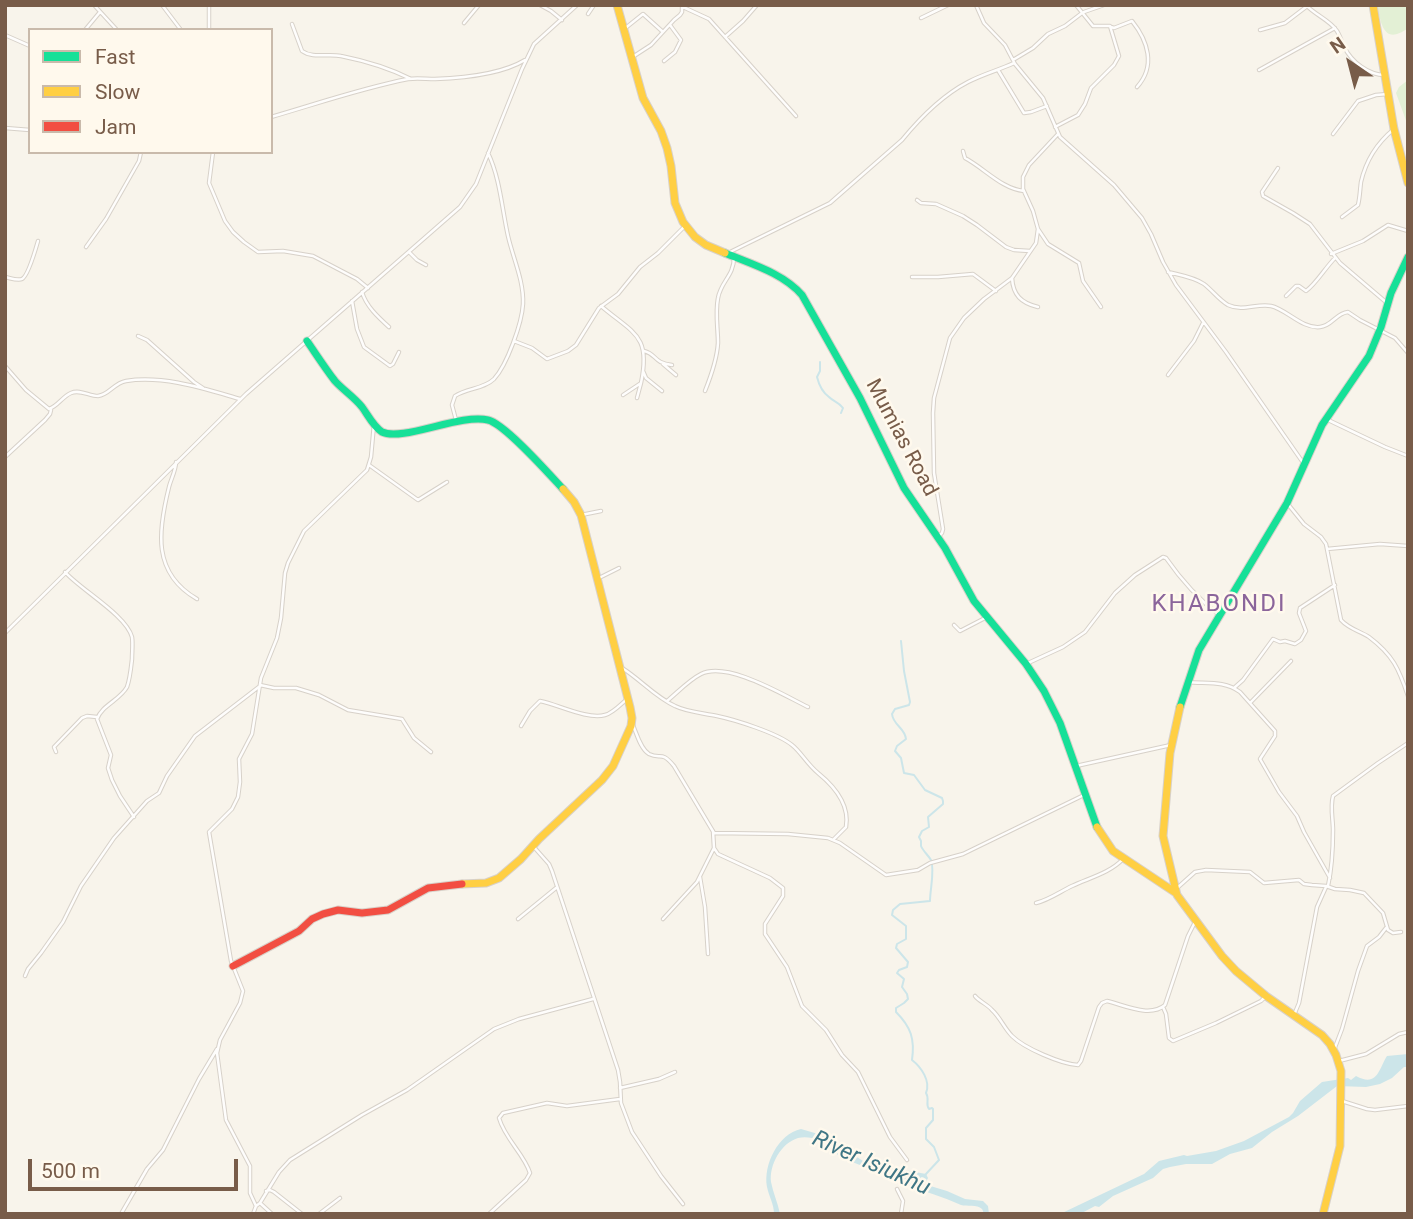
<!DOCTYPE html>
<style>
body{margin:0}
#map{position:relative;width:1413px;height:1219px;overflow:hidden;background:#f8f4eb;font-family:Roboto,sans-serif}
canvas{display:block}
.frame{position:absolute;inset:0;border:7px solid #785c49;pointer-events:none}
.legend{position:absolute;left:28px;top:28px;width:245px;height:126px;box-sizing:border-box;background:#fff9ed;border:2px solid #c9baab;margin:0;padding:9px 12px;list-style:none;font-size:21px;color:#785c49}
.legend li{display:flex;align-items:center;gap:14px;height:35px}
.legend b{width:35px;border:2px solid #c9baab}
.north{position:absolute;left:1315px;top:28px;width:70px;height:70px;-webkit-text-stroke:5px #fff9ed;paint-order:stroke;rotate:325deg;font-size:19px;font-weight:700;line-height:28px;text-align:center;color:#785c49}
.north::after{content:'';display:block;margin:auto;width:24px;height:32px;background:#785c49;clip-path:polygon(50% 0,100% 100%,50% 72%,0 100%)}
.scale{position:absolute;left:28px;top:1159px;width:210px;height:32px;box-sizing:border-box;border:4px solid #785c49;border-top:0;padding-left:9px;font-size:21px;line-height:24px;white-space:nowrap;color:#785c49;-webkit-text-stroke:5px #fff9ed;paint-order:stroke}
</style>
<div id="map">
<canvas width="1413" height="1219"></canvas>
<div class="frame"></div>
<ul class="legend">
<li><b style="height:9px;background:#16e098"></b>Fast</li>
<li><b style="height:9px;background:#ffcf43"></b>Slow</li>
<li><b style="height:9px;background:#f24e42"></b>Jam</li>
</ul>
<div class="north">N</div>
<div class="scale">500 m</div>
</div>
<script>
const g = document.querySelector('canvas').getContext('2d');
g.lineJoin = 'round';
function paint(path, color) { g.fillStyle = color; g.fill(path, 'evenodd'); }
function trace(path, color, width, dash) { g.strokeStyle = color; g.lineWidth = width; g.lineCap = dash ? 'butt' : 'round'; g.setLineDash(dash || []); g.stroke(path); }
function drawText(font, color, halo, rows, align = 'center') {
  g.font = font + ' Roboto,sans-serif'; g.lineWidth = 5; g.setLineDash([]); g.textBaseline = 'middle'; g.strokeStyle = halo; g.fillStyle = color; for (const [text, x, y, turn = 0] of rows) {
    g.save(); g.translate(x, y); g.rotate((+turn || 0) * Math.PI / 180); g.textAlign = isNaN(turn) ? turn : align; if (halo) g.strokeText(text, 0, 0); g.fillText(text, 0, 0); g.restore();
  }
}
paint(new Path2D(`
 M1377 5H1408V28C1384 46 1381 24 1377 5Z
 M1408 80V126L1396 93 1399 87Z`), '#e3f0d5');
paint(new Path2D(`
 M1408 1054V1067H1404L1392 1078 1380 1084 1366 1087 1337 1086 1298 1116 1272 1132 1252 1148 1230 1154 1212 1164H1186L1170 1167 1163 1169 1153 1178 1113 1196 1099 1207 1095 1206 1080 1214H1060L1144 1174 1159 1161 1184 1155 1187 1156 1216 1151 1244 1141 1289 1117 1293 1113 1300 1101 1322 1082 1348 1078 1351 1080 1356 1076C1378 1088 1379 1068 1387 1056Z
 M801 1129 825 1136 863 1161 878 1165 926 1174 928 1178 926 1182 927 1185 947 1191 965 1199 983 1201 988 1206 989 1214H984C983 1212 983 1210 982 1209 977 1204 967 1207 961 1205 943 1197 924 1191 905 1185 900 1183 896 1179 891 1176 867 1166 836 1161 820 1139 812 1138 805 1136 798 1138 781 1143 769 1165 771 1182 773 1193 778 1203 780 1214H774C774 1204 769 1197 767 1187 763 1165 778 1134 801 1129Z`), '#cce5e9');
trace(new Path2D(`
 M820 362V371L817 377C819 385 822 392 829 397 834 402 839 402 843 408L841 413
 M901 641 904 671 910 702 909 705 895 709 892 714C893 725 905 728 906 739L897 746 895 751 901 758 904 773 914 775 925 790 942 798 943 801V804L928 817 929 827 922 831 919 837 921 841V846C923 851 928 855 931 860 935 871 930 889 930 901L900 904 893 910 892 915 906 926V939L897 944 896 948 908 962 907 967 899 970 897 973 904 979 902 987 907 994 908 999 904 1003 896 1008V1012C911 1027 915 1039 912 1060 921 1067 931 1081 926 1093 930 1099 925 1104 929 1109L932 1108 933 1109V1120L926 1128V1139L934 1147 939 1160 925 1175`), '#cce5e9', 2);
const street = new Path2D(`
 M94 5 117 30
 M162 5 181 30
 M209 5V30
 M540 5 551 11 562 20
 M976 5 984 23 1005 45 1015 64 1043 98 1060 137 1114 185 1142 218 1151 234 1163 262 1176 285 1226 352 1304 464
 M1306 5C1315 15 1330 20 1337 31 1340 36 1342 42 1344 47 1352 62 1368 75 1385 75
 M683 7 709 19 796 116
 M1084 12 1104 5
 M588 14 594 5
 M921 18 948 5
 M464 23 479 5
 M292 24 302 51C313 59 328 53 341 56 366 61 389 68 411 79
 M1111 27 1114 28 1132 21C1148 41 1156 66 1137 87
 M85 30 100 12
 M623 30 643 14 663 32
 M1260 30 1285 23 1306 7
 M5 35 30 46
 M725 37 743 21 757 5
 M631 58 651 45 674 20 680 15 682 12V5
 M1013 60 1033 48 1048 34 1065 26 1082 13
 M664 61 675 52 681 40 670 25
 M998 70 1024 113 1031 112 1047 106
 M1259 70 1335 28
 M271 117C316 104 362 88 408 79 417 78 426 79 435 79 463 78 502 74 525 60
 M1055 127 1078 115 1085 104 1091 88 1114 65 1119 56 1110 26H1093L1076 5
 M5 128 30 130
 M1333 134 1358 101 1376 95 1388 94
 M963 151 965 158C984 168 1002 189 1024 191
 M213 152 209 183 225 221 233 232 244 242 258 252 283 251 313 256 357 279 368 288
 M1278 168 1262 192 1263 196 1293 213 1310 224 1340 263 1387 303
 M917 200 921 203 936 204 963 216 977 225 1006 247 1014 250 1030 251
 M1342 217 1358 205C1360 197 1360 189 1361 182 1366 160 1377 143 1394 129
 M1038 229 1048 244 1079 263 1083 281 1101 307
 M86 247 106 219 139 161 141 152
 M409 252 417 260 426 265
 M726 254 830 203 902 140C920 118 943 95 968 82 983 74 999 70 1014 63
 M1331 254 1363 241 1388 225 1408 231
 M1168 272C1180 275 1194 277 1204 284 1212 290 1219 300 1228 305 1243 312 1257 303 1271 306 1286 309 1302 329 1320 327 1332 326 1336 313 1348 312L1360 320 1395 338 1408 353
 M5 277C10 278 18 281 22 279 28 276 36 248 38 241
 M912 277H938L973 274 996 291
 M1012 278C1013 295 1021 303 1038 307
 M362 292C366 306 378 317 389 327
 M1286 296 1296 286H1299L1306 291C1316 284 1325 268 1335 258
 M352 301 357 329 364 347 390 366 393 364 399 352
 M601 306C634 334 651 335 641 383L623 395
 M138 336 147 340 194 382 203 388
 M514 341 532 348 547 359 568 351 576 345 599 308 618 294 640 267 658 253 685 226
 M644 351C657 354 653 363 672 365
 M663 364 676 375
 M5 366 26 390 49 409C58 406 62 397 71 393 80 389 89 396 98 396 109 395 114 383 126 381 164 375 205 389 240 399
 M643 371 646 378 662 391
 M1168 375 1194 341 1203 323
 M705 391C711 376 717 360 718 343 718 328 715 313 718 298 721 281 734 276 734 257
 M637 398 641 383
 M1326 419 1385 447 1408 456
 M456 420 452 405 455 396C467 388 484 389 494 379 507 365 522 323 523 304 524 281 513 258 508 236 502 209 500 178 488 153
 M5 457 45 420 50 414 51 410
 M176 462C176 470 171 479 169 487 158 531 152 573 197 599
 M369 465 418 500 447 482
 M1287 503 1304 524 1321 537 1326 544 1341 620C1349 629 1360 631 1369 637 1393 655 1399 669 1408 696
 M581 515 601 511
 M938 537 942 533 943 529 934 473 933 413 934 398 950 338 964 318 984 299 1012 278 1036 243 1038 229 1033 211 1023 189V177L1029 165 1058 134
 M1327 549 1380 544 1408 546
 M65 572C81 590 126 615 132 637 133 644 132 652 132 659 131 668 130 679 127 687 120 700 102 705 97 719L111 755 108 768 112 780 120 796 134 817
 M599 578 619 568
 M954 625 960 631 987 617
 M5 633 246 394 460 207 476 184 522 69 534 44 577 5
 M1026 664 1063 647 1085 632 1115 593 1135 575 1163 557 1166 558C1182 581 1197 598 1219 615
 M622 668C640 679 655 697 675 706 687 712 703 713 717 716 736 720 777 733 792 745 801 752 807 764 818 773 834 786 850 804 846 827L834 839
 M1187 682C1206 684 1224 680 1240 692L1275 731V736L1260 759 1279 792 1297 816 1304 832 1330 878
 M260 685 274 688H296L319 695 348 710 402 719 414 738 431 752
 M1234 688 1243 680 1273 639 1280 642 1285 641 1295 644 1301 640 1306 631 1299 613 1300 608 1335 585
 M667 701C678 692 689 680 701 674 728 661 783 695 808 707
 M1250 703 1291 661
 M632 723C636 731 640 749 649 754 661 760 661 750 674 766L714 833 788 834 828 838 840 843 886 875 918 870 930 863 963 854 1084 795
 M521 726 530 711 540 701C557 704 587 720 605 715 613 713 621 704 627 699
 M56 752 54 747 82 718 87 716 97 717
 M1076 766 1171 745
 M713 831 714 848 718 854 770 878 783 888V896L765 924V934L787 967 802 1006 826 1030 842 1055 858 1072 890 1137 907 1160
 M533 846 549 864 552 871 618 1070 620 1082 621 1103 632 1132 661 1176 683 1204
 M700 877 705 907 708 954
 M1328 886C1332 868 1333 849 1333 830 1333 819 1330 807 1333 796L1378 763 1408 743
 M1176 889 1195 872 1206 870 1250 872 1264 883 1299 880 1304 884 1312 885 1326 886 1335 889 1350 890 1364 893 1383 913 1388 930 1393 933 1401 932
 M1036 903C1049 900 1061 891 1072 886 1089 878 1110 873 1123 859
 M518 919 556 888
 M663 919 697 882 714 848
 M25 976 28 969 41 953 63 922 81 886 114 838 147 801 159 793 167 776 195 736 260 686
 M975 996C980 1002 987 1004 992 1010 1000 1017 1004 1028 1012 1036 1024 1048 1061 1064 1078 1065L1081 1061 1099 1007 1102 1003 1107 1001C1124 1005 1150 1018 1165 1005L1188 936 1196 920
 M1163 1007 1166 1014 1169 1038 1173 1041 1216 1023 1261 1001 1265 997
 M1294 1015 1299 1003 1317 907 1326 887
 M1334 1050 1342 1029 1358 971 1367 946 1379 937 1386 928
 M1339 1061 1366 1054 1399 1034 1408 1032
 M620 1088 659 1079 675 1072
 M1342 1101 1367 1109 1375 1110 1408 1106
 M897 1189 903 1201 901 1214
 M266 1191 270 1190 274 1192 302 1214
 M260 1203 272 1214
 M256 1206 260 1203 279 1172 290 1160 362 1115 407 1090 494 1029 519 1019 593 999
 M121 1214 147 1169 163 1150 199 1079 217 1049
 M253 1214 256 1206 250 1193V1166L226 1120 217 1053 220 1040 240 1003 243 991 231 961 209 832 232 809 238 797 240 782 239 759 252 734 261 678 277 638 281 618 285 573 288 563 304 531 367 470 371 457 374 424
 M319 1214 340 1198
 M489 1214 526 1180 530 1173C524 1154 505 1139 499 1118L503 1113 547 1103 567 1106 620 1099`);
const fast = new Path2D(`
 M725 253C751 264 783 273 802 295L860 398 904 488 945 548 974 601 1026 664 1044 691 1060 723 1097 827
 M307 341C316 354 325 368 335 381 343 390 354 397 362 407 368 415 373 426 382 432 402 442 461 413 488 420 505 424 549 474 563 489
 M1180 707 1199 650 1287 503 1322 425 1369 356 1381 327 1391 293 1408 257`);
const slow = new Path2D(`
 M617 5 643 98 661 131 667 148 671 166 675 203 683 222 695 237 706 245 725 253
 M1373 5 1394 129 1408 183
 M1180 707 1170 753 1163 836 1177 895 1222 956 1236 971 1266 996 1322 1035 1330 1044 1336 1055 1341 1071 1340 1146 1323 1214
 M1097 827 1113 851 1176 893
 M462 884 486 883 499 878 521 859 539 839 602 780 613 766 631 726 632 718 630 707 581 515 574 502 563 489`);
const jam = new Path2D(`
 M233 966 299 931 312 919 323 914 338 910 362 913 388 910 428 888 462 884`);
trace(street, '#d7d1c9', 4.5);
trace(fast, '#d8d1c9', 9);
trace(slow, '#d8d1c9', 9);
trace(jam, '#d8d1c9', 9);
trace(street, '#fefdfc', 2.5);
trace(fast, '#16e098', 7);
trace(slow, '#ffcf43', 7);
trace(jam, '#f24e42', 7);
drawText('21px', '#785c49', '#fff9ed', [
 ["Mumias Road",901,438,62]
]);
drawText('italic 23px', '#3f7685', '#fff9ed', [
 ["River Isiukhu",871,1164,24]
]);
g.letterSpacing = '2px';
drawText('24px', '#8b659b', '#fff9ed', [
 ["KHABONDI",1219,605]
]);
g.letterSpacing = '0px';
</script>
